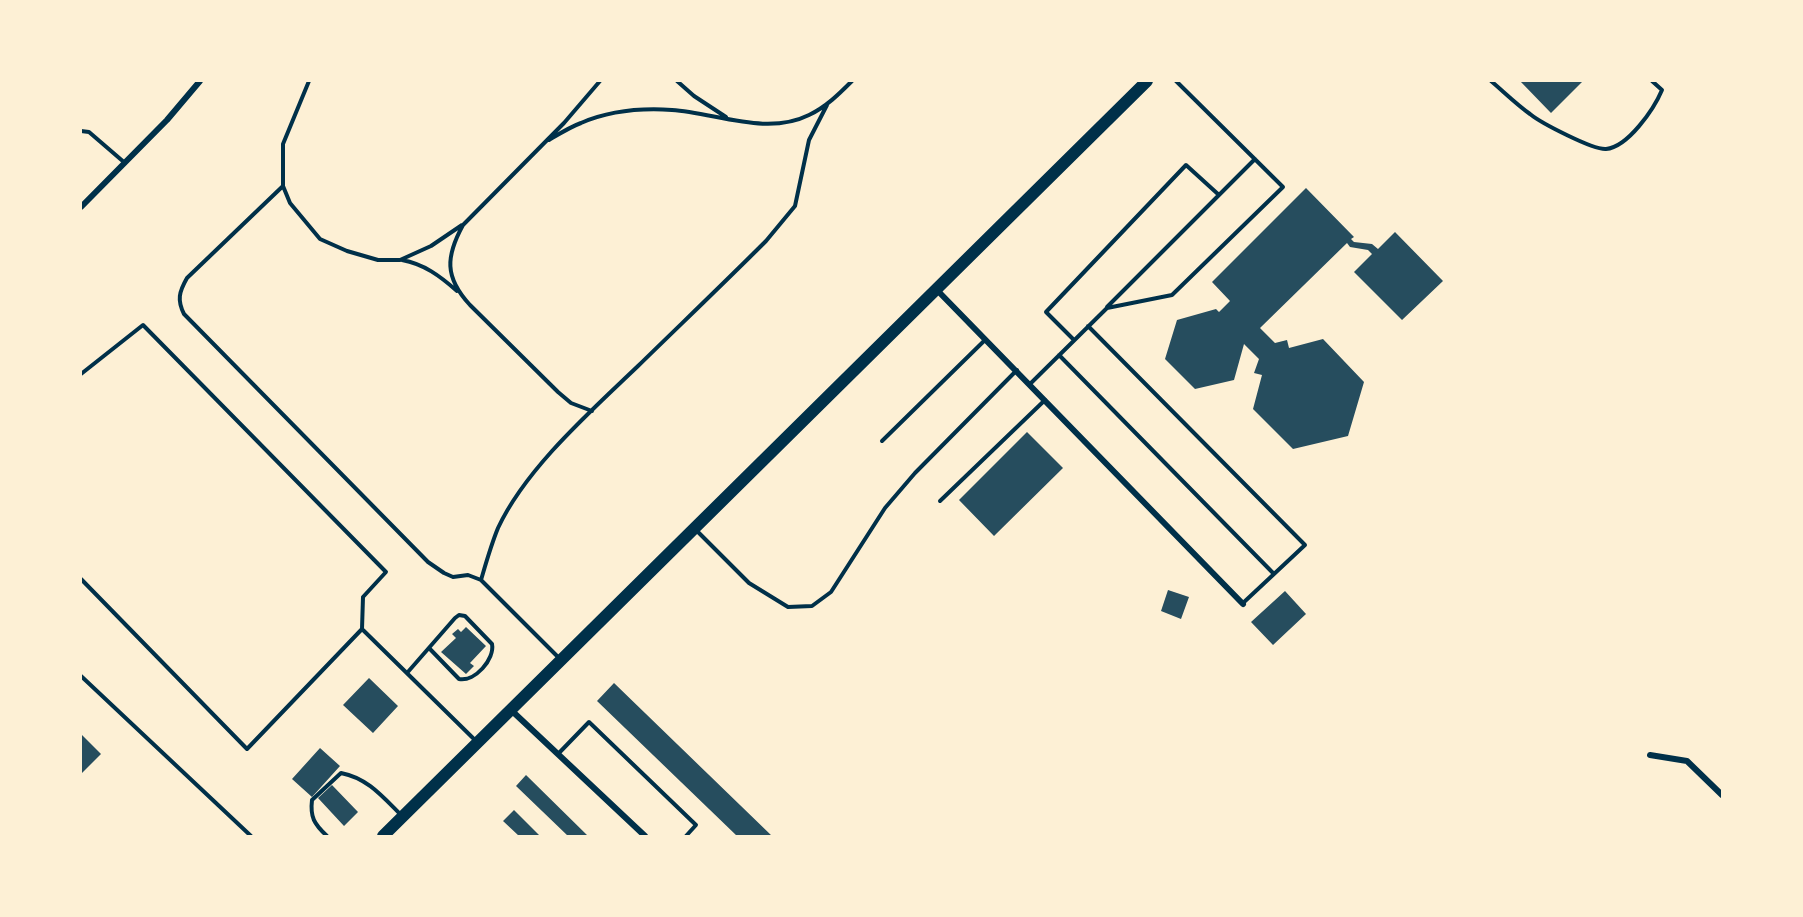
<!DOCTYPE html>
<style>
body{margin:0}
#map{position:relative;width:1803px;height:917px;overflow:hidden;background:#fdf0d5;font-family:Roboto,sans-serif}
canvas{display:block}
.frame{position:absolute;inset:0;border:82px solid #fdf0d5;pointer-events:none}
</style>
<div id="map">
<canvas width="1803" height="917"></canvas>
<div class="frame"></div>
</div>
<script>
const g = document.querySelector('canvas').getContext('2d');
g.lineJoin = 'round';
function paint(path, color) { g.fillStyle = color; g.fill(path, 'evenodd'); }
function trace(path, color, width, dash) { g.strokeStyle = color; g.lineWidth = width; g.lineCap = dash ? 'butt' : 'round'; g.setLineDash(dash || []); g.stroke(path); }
paint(new Path2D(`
 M1520 81H1583L1551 113Z
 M1306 188 1354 237 1351 239 1354 242 1372 244 1378 249 1395 232 1443 281 1402 320 1354 272 1372 254 1368 250 1350 247 1347 243 1260 328 1275 343 1287 340 1289 348 1323 339 1364 382 1348 436 1293 449 1253 409 1262 375 1254 373 1259 359 1244 344 1234 380 1195 389 1165 359 1177 320 1216 309 1219 312 1230 301 1212 282Z
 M1027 432 1063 468 994 536 959 500Z
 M1168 590 1189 597 1181 619 1161 611Z
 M1285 591 1306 614 1273 645 1251 622Z
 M466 627 486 646 470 663 474 666 466 674 441 652 456 638 452 634 458 629 461 632Z
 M369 678 398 706 373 733 343 705Z
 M614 683 772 836H737L597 701Z
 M81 734 101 754 81 774Z
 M320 748 340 766 312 797 292 779Z
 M526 775 588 836H568L516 786Z
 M332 785 358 812 344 826 318 798Z
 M514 810 540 836H519L503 821Z`), '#264d5e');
trace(new Path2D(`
 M309 81 283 144V186L290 203 320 239 347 251 378 260H400L431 246 462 225
 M677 81 694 96 726 117
 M1491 81C1504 92 1516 104 1530 114 1541 123 1593 150 1606 149 1628 147 1654 109 1662 90L1652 81
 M81 131 89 132 125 163
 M549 140C559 134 570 127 581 123 609 111 643 108 672 110 716 113 767 136 809 115 826 107 839 94 852 81
 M283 186 187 278C179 292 177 300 184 314L428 562 444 573 453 577 468 575 481 580
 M402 260C424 264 440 276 457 291
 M1107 307 1255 159
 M1088 326 1305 545 1243 603
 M1074 340 1046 312 1186 165 1219 195
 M1059 355 1274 574
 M81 374 143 325 386 572 363 597 362 629 247 749 81 579
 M1030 384 1107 308 1172 295 1283 187 1176 81
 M592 411 571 403 558 392 470 305C444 277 446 256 463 225L564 123 600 81
 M882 441 985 340
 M940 501 1045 400
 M697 531 749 583 788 607 812 606 831 592 885 508 915 473 1017 370
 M363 630 477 742
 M560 659 481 580C486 563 491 545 498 528 526 468 591 411 638 366 681 324 724 283 766 241L795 206 809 140 827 105
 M407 673 455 618 459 615 465 616 492 644C495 659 475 682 459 679L429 648
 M81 676 251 836
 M558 754 589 722 696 825 686 836
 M327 836C314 824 310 817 312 800L341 773C367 778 382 796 400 814`), '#003049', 4);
trace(new Path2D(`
 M81 207 167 120 200 81
 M936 289 1243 604
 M511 710 645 836
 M1650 755 1687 761 1722 795`), '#003049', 6);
trace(new Path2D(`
 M383 836 1147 81`), '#003049', 12);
</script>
